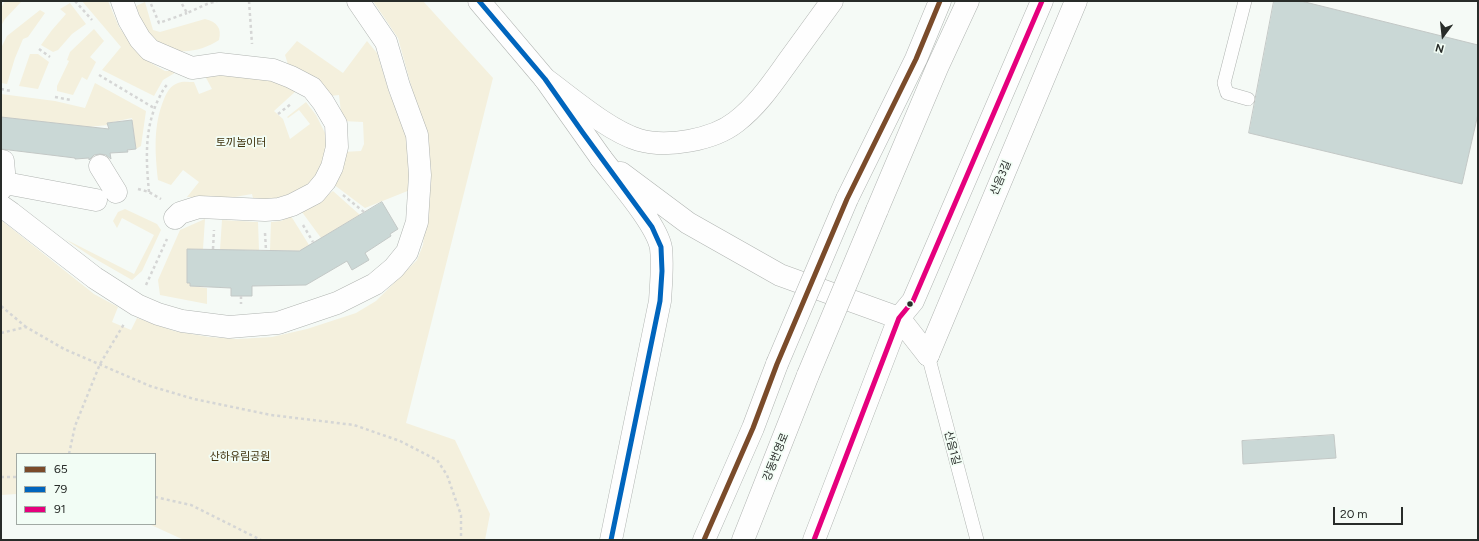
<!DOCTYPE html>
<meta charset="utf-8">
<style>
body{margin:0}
#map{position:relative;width:1479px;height:541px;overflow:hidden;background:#f5faf6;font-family:Figtree,sans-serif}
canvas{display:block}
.frame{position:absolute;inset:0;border:2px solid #282c29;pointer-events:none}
.legend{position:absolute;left:16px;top:453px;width:140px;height:72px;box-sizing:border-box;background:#f2fdf5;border:1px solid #a1a9a3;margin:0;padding:5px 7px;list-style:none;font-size:12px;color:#282c29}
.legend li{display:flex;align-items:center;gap:8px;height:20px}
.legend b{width:20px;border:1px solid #a1a9a3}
.north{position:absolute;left:1423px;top:16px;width:40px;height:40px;-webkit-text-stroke:3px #f2fdf5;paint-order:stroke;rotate:195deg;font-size:11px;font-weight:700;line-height:16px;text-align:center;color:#282c29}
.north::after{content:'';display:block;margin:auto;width:14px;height:18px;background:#282c29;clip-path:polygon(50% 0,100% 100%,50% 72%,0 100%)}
.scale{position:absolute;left:1333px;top:507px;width:70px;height:18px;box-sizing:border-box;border:2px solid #282c29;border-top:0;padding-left:5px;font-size:12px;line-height:14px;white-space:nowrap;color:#282c29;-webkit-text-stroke:3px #f2fdf5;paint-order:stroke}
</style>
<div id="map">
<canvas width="1479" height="541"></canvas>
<div class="frame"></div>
<ul class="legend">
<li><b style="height:5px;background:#7a4b2a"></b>65</li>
<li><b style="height:5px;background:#0065bd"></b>79</li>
<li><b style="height:5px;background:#e5007d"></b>91</li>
</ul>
<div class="north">N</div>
<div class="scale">20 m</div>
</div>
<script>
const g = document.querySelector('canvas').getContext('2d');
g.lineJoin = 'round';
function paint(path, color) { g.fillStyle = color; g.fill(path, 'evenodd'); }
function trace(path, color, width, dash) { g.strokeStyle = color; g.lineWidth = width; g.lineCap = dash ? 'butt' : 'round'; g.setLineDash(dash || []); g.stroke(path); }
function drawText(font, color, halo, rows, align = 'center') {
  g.font = font + ' Figtree,"Noto Sans KR",sans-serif'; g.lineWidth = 3.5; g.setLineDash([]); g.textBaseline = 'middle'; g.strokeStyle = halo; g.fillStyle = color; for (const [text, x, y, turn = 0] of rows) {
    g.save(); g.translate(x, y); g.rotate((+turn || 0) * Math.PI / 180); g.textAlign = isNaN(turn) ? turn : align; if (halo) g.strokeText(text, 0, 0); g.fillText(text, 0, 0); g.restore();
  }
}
paint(new Path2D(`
 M5 1H22L5 19 1 26V8Z
 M82 1H108L119 27 135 49 151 63 165 71H178L163 80 154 96 102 70 121 47Z
 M373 1H423L493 78 406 423 455 440 490 514 485 540H184L149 524H155V454H17V494L1 495V220L94 294 118 307 112 322 131 330 137 318 174 331 209 337 238 339 272 337 307 329 356 313 376 301 417 260 423 245 429 184 428 147 398 38Z
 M145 2 153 30 160 32 205 19C217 22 222 28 219 40 197 54 170 57 151 36 149 33 145 30 143 27 140 20 139 12 136 6Z
 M70 3 86 24 72 34 58 50 53 52 41 45 52 30 66 14 60 9Z
 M40 10 45 13 28 37 23 39 15 58 7 84 1 83V48L7 36Z
 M94 29 104 41 90 57 96 62 87 80 82 77 73 95 57 91V86L69 61 67 60 70 52Z
 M297 41 343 73 367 41 377 53 390 95 398 112 407 139 410 190 365 208 333 184 343 152 361 151 364 144 363 122 342 121 339 95 330 96 324 93 317 77 303 78 290 71 285 55Z
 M30 54H38L49 62 38 89 19 86Z
 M204 74 252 76 278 82 296 91 274 111 283 119 290 139 310 124 299 110 288 118 287 117 306 102 316 115 329 141 323 169 314 180 294 193 265 201 254 202 252 194 235 197H187L199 182 183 170 171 185 158 180C155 152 153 126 164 99 167 92 170 86 178 83 182 81 189 82 194 82L199 94 212 89Z
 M95 83 146 111 141 146 136 149 132 118 108 123V125L88 127 1 117V94L55 101 85 108Z
 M333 191 360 215 321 238 302 212 317 203Z
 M125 209 157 224 161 230 142 271 132 280 92 257 65 239 134 274 154 235 122 218 117 228 113 221 118 212Z
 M291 216 309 245 299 251 270 250 271 222 281 221Z
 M205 219 203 249H187V283H190V286L207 288V304L160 295 158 280 180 230Z
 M222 220 258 222 259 250H220Z`), '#f4f0dd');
const building = new Path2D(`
 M1274 1H1301L1478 45V114L1462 184 1249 133Z
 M1 117 109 129 107 123 132 120 136 149 127 150 128 152 110 153 111 159 106 155 100 154 94 155 89 160V158L75 159V158L1 149Z
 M382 202 398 229 390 234 391 236 365 253 369 260 352 270 347 261 306 285 252 286V296H231V288L190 286V283H187V249L299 251Z
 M1334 435 1336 458 1243 464 1242 441Z`);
paint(building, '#cad8d6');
trace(building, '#c3c8c6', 1);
const lane = new Path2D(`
 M1245 1 1224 83 1227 93 1248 99
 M928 355 977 540`);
const street = new Path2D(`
 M122 1 129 20 140 39 150 50 192 68 220 64 273 70 291 77 312 88 323 102 336 124 337 147 332 167 325 181 315 193 292 205 279 209 265 210 199 207 180 213 175 218
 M100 166 116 192
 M5 183 96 200
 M1 189 5 183 3 161
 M1 206 11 213 95 278 137 305 158 314 182 321 229 327 278 323 337 303 375 284 394 268 407 252 417 222 420 175 417 135 399 86 386 42 358 1
 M928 355 1076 1`);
const secondary = new Path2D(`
 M479 1 545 79 601 158`);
const highway = new Path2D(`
 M545 79C571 98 609 131 639 140 667 148 713 140 736 122 757 106 772 84 787 63 802 42 817 22 832 1
 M601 158C616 178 657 224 661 248 663 265 661 284 660 301L611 540
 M621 173 688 223 780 275 899 318 928 355
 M847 199 916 59 940 1
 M877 210 937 68 968 1
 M704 540 753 428 777 364
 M743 540 808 375
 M814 540 899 318 913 301 1042 1`);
trace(lane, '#b0b4b1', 14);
trace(street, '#b0b4b1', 23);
trace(secondary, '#b0b4b1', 23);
trace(highway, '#b0b4b1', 23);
trace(new Path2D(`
 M75 1 92 20
 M249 1 252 44
 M151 4 159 23 187 13
 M182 4 187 13 207 4 217 1
 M39 49 50 57
 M99 75 154 108
 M1 89 11 91
 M55 97 71 100
 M278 114 291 104
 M138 189 149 192 161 199
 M149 192C146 160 144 128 159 98 162 92 164 87 169 83
 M343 195 364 212
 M303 225 313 242
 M265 233 266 250
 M213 249 214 230
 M146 285 167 239
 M241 296V304
 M1 306 26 327
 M1 333 26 327 64 349 150 386 194 399 271 415 354 425 400 441 437 460 447 475 461 515V540
 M69 454 75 426 100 364 124 324
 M1 477H17
 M155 497 191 505 261 540`), '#d5d6d5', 2.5, [3, 3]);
trace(lane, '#fefefe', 13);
trace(street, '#fefefe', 22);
trace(secondary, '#fefefe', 22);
trace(highway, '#fefefe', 22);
const highwayBridge = new Path2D(`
 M777 364 847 199
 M808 375 877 210`);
trace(highwayBridge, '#b0b4b1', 23, []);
trace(highwayBridge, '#fefefe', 22);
trace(new Path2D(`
 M704 540 753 428 777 364 847 199 916 59 940 1`), '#7a4b2a', 5);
trace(new Path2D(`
 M479 1 545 79 583 133 652 227 661 247 662 271 660 301 611 540`), '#0065bd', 5);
trace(new Path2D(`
 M814 540 899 318 913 301 1042 1`), '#e5007d', 5);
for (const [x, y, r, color] of [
 [910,304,3.5,"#282c29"]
]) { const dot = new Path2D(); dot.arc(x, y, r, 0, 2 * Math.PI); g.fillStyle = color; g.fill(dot); trace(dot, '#f2fdf5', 1.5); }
drawText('11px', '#40330e', '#f2fdf5', [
 ["토끼놀이터",241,143],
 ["산하유림공원",240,457]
]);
drawText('11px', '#282c29', '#f2fdf5', [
 ["산음3길",1001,178,-67],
 ["산음1길",952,448,75],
 ["강동번영로",776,457,-68]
]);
</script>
